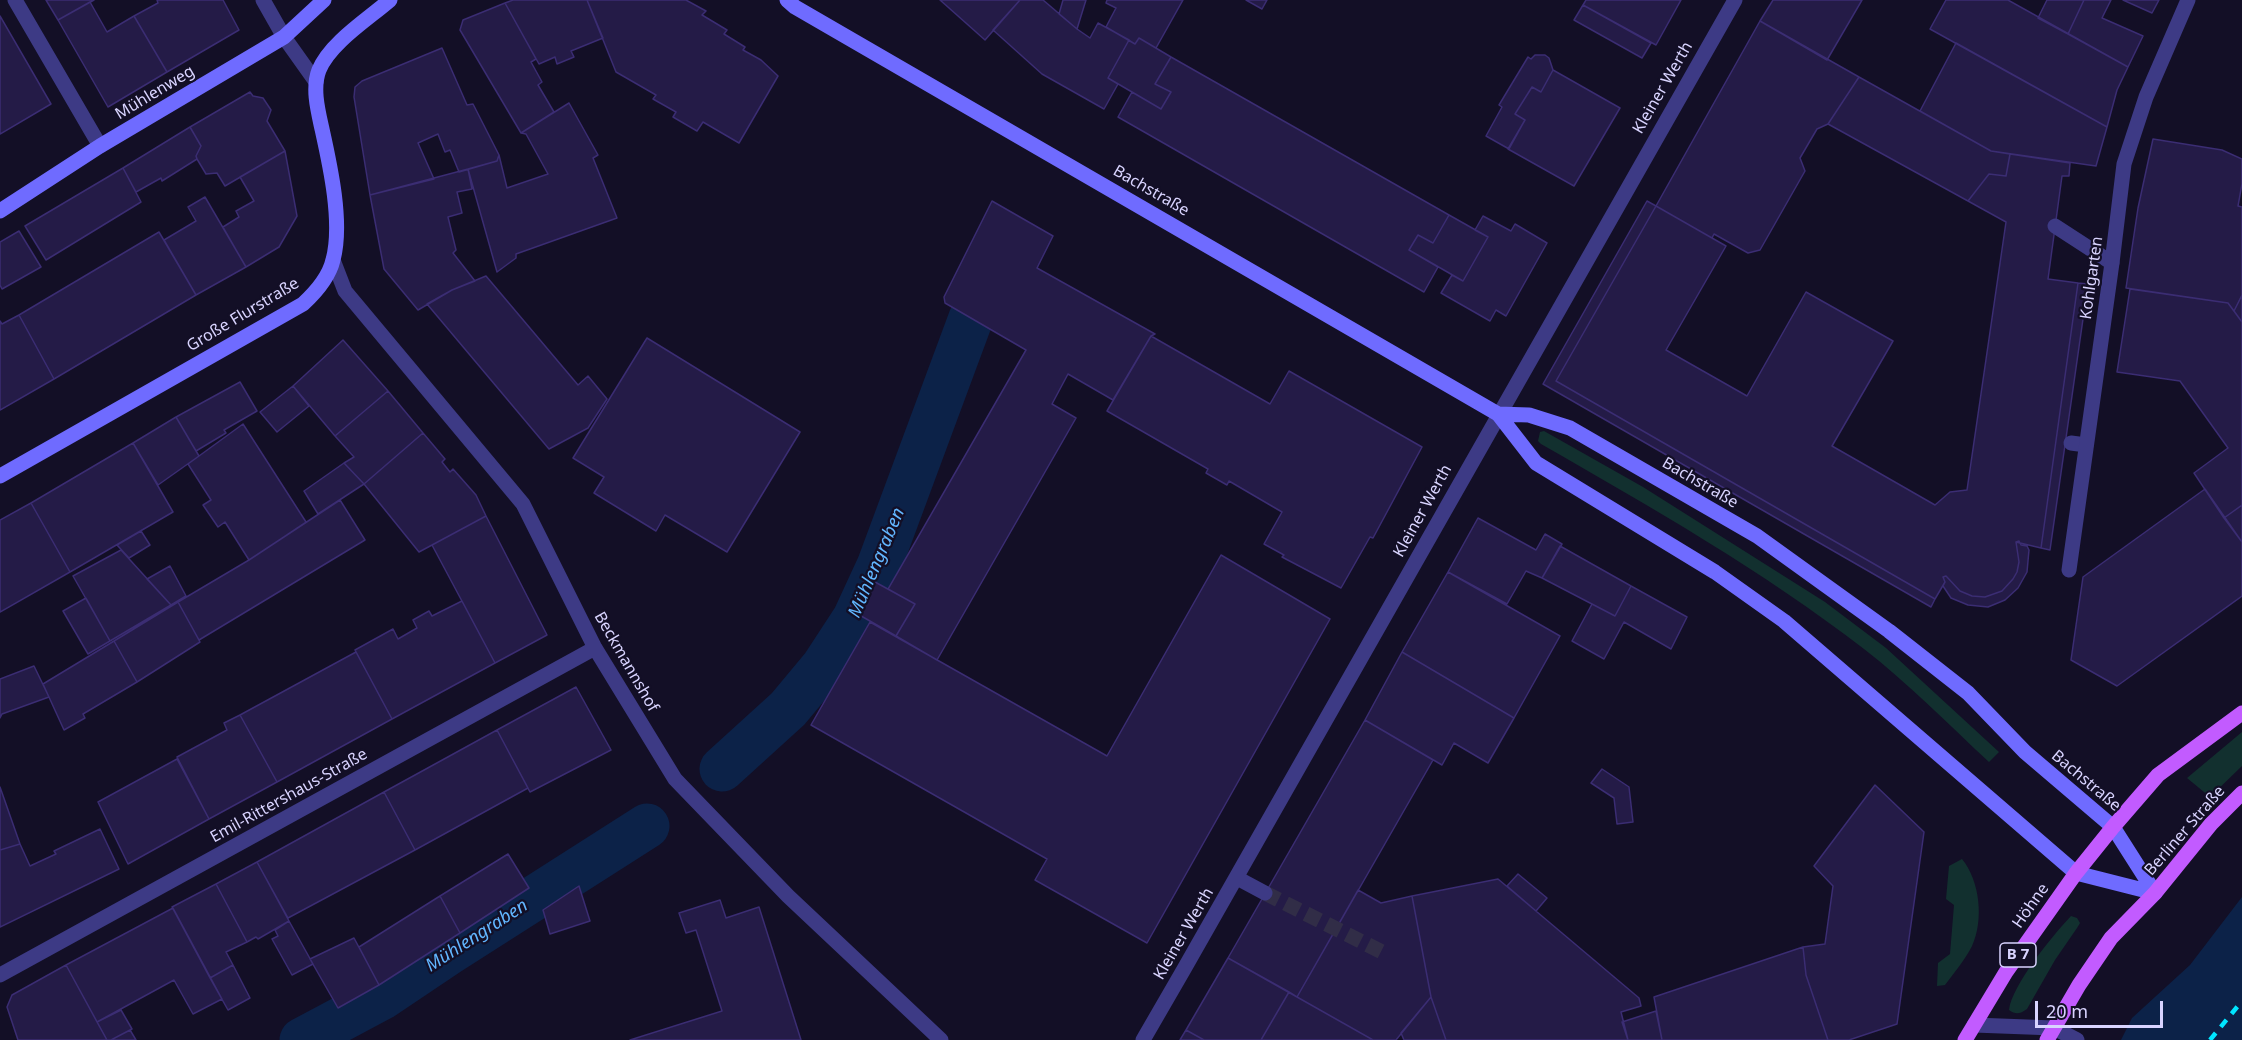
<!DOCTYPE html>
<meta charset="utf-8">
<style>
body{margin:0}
#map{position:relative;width:2242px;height:1040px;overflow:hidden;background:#130f26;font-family:"Noto Sans",sans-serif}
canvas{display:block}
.scale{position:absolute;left:2035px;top:1001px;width:128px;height:27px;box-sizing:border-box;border:3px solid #d9d4ff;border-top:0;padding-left:8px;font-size:18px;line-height:21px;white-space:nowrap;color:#d9d4ff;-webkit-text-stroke:4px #130f26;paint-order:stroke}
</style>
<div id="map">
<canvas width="2242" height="1040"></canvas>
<div class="scale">20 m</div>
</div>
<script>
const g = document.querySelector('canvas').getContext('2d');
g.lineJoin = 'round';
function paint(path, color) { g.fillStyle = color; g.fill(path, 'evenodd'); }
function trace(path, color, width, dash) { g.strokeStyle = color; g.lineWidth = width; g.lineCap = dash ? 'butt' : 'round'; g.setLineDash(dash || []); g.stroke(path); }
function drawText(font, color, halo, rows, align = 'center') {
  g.font = font + ' "Noto Sans",sans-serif'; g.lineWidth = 4.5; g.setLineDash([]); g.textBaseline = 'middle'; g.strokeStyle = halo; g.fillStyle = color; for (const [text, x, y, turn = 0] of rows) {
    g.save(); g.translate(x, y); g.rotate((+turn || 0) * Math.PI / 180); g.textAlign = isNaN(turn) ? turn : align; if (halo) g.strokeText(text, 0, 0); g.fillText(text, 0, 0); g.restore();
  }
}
paint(new Path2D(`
 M1544 431 1643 487 1825 602 1886 648 1999 752 1989 762C1948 724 1908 683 1864 649 1763 571 1651 507 1541 444L1538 441 1540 432Z
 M2242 732V766L2210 797 2187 778Z
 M1962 859C1980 881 1984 920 1972 946 1965 960 1954 973 1945 985L1937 986 1938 963 1950 954 1954 905 1946 899 1949 866Z
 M2071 916 2077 918 2080 923 2077 928 2055 960 2027 1009C2020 1014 2016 1015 2009 1010 2012 985 2053 935 2071 916Z`), '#12302f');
paint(new Path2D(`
 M2242 897V1040H2121L2132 1018 2190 965Z`), '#0c2248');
trace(new Path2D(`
 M722 769 788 709 823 667 855 618 879 566 971 318
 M302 1040 381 998 448 953 647 826`), '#0c2248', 45);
const building = new Path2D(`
 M46 0H94L58 20Z
 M157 0H223L239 30 167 72 134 16 158 3Z
 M513 0H587L603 38 571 51 574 57 557 64 555 57 539 64 505 3Z
 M587 0H686L706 11 702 15 727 30 724 34 745 47 743 50 761 60 778 76 739 143 703 122 697 131 673 117 676 112 653 99 656 95 616 72Z
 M940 0H1020L985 40Z
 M1020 0H1043L1077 29 1090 38 1098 23 1129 40 1108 78 1118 84 1104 109 1042 74 993 30Z
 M1063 0H1086L1077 29 1059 14Z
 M1107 0H1183L1156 48 1139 38 1135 44 1106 27 1116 8 1106 3Z
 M1246 0H1267L1262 9Z
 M1586 0H1681L1656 45 1583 5Z
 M1773 0H1862L1827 60 1760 21Z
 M1946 0H2008L2128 67 2117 90 2107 127 1930 29Z
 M2047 0H2084L2068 34 2038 18Z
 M2084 0H2111L2102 18 2143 36 2128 67 2068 34Z
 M2123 0H2159L2152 13Z
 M90 2 107 32 134 16 167 72 108 107 58 20Z
 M505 3 536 59 531 62 542 82 538 85 554 112 521 133 460 30 463 20Z
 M1583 5 1651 43 1642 58 1574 20Z
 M0 16 51 104 0 134Z
 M1760 21 1859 77 1828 124 1817 129 1800 158 1805 171 1760 250 1748 253 1714 234 1712 238 1656 206Z
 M1139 38 1171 57 1155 84 1171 92 1161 109 1108 78 1129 40 1135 44Z
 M1956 43 2107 127 2096 166 1991 151 1920 111Z
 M442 48 467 105 473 104 499 155 497 161 459 172 450 150 445 152 438 134 418 143 434 179 370 195 354 97 355 87 362 81Z
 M1535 55H1545L1549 58 1553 70 1541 92 1532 87 1515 114 1525 120 1509 149 1486 136 1502 107 1499 105 1528 57 1531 59Z
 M1171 57 1449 215 1433 243 1418 235 1409 250 1438 267 1424 292 1118 117 1132 92 1161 109 1171 92 1155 84Z
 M1553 70 1620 108 1574 186 1508 149 1525 120 1515 114 1532 87 1541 92Z
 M1859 77 1991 151 2010 154 2006 176 1989 174 1968 201 1828 124Z
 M250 92 253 96 263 98 271 110 267 121 285 151 225 186 217 173 206 174 197 159 196 156 201 146 190 127Z
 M569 103 598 155 593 158 617 218 516 254V258L497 272 468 169 497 161 499 155 507 188 548 174 526 134 521 133Z
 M190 127 201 146 196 156 197 159 162 181 161 178 136 192 123 168Z
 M2153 139 2222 150 2242 159V184L2238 206 2242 207V295L2234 311 2228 303 2126 288 2138 208Z
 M285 151 297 216 279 247 246 267 223 227 239 217 236 211 254 201 240 177Z
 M2010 154 2070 163 2069 176H2062L2048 279 2078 283 2041 548 2016 542 2019 562 2017 572 2013 579 2002 591 1985 597 1972 596 1960 591 1946 576 1943 577 1945 582 1935 599 1556 381 1656 206 1726 246 1666 350 1747 396 1806 292 1893 341 1832 446 1935 505 1950 492 1967 490 2006 222 1968 201 1989 174 2006 176Z
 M123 168 141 202 46 260 25 226Z
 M468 169 472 189 457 192 462 213 448 217 456 250 453 253 475 281 452 290 418 310 384 269 370 195Z
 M205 197 246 267 196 295 164 240 196 221 188 207Z
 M992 201 1053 236 1037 268 1155 334 1151 336 1113 400 1068 374 1052 404 1076 418 937 660 896 636 915 604 888 589 1026 350 945 303 944 297Z
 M1647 201 1656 206 1556 381 1935 599 1931 607 1543 384Z
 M1449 215 1488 237 1463 281 1409 250 1418 235 1433 243Z
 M1483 216 1511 231 1515 224 1547 243 1506 316 1496 310 1490 321 1441 293 1452 275 1463 281 1488 237 1475 230Z
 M19 231 41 267 2 289 0 285V242Z
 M159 232 196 295 54 379 19 315Z
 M486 276 578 385 588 376 607 399 588 428 549 449 427 304 452 290Z
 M2078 283 2088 284 2050 550 2041 548Z
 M2130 289 2228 303 2242 322V505L2224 518 2194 473 2228 448 2180 381 2117 372Z
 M2242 295V322L2234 311Z
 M19 315 54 379 0 410V321L2 324Z
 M1151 336 1270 404 1289 371 1422 447 1373 538 1370 537 1341 588 1282 557 1284 555 1264 544 1282 512 1229 481 1227 485 1206 473 1208 469 1107 411Z
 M647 338 800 432 727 552 665 515 656 531 594 493 604 477 573 458Z
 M343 340 388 391 335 436 293 386Z
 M240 382 257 411 224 430 226 433 196 451 176 417Z
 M293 386 309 406 277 432 260 412Z
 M388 391 423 433 364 484 344 463 354 457 335 436Z
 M176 417 199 456 158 485 133 443Z
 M243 424 306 522 249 560 225 522 218 527 203 505 211 500 188 464Z
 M423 433 445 459 442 462 450 472 453 469 476 495 486 516 419 552 364 484Z
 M133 443 173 512 70 572 31 503Z
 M344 463 364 484 318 514 304 491Z
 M2205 489 2242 542V596L2117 686 2071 660 2083 577Z
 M340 500 365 540 199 640 178 602 249 560Z
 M31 503 70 572 0 612V520Z
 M2242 505V542L2224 518Z
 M486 516 547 635 495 663 432 545Z
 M1478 518 1536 550 1545 534 1562 544 1542 578 1526 571 1507 604 1448 572Z
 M141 531 150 545 129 558 117 545Z
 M2019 541 2021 545 2027 546 2029 550 2027 572 2018 588 2005 600 1988 607 1968 605 1951 598 1943 586 1945 582 1943 577 1946 576 1960 591 1972 596 1985 597 2002 591 2013 579 2017 572 2019 562 2016 542Z
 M1560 546 1631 586 1615 616 1542 578Z
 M121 550 171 605 110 641 73 576Z
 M1221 555 1330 619 1147 943 1035 880 1047 859 811 725 870 622 1107 756Z
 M170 566 186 596 171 605 147 579Z
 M1448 572 1560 636 1514 718 1402 652Z
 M866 577 915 604 896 636 849 609Z
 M1631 586 1687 617 1671 649 1624 622 1604 659 1572 641 1592 604 1615 616Z
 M86 598 110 641 88 654 63 611Z
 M462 601 495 663 392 719 355 650 393 629 398 639 417 628 413 620 429 611 432 616Z
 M178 602 200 642 137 682 114 641Z
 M114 641 137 682 83 714 85 718 64 730 43 684Z
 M356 652 392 719 277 782 240 715Z
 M1402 652 1514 718 1488 763 1454 743 1442 765 1365 720Z
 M34 666 49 697 2 714 0 718V679Z
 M576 687 611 750 530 792 497 730Z
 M240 715 277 782 209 819 177 757 227 730 224 723Z
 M1365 720 1433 760 1297 997 1228 958Z
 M497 730 528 788 415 850 384 792Z
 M177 759 209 819 128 864 98 802Z
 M1602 769 1629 787 1633 822 1617 824 1614 798 1591 783Z
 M1875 785 1924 832 1897 1024 1849 1040H1828L1806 975 1803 947 1825 944 1833 886 1814 866Z
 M0 787 20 844 0 850Z
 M384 792 415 850 288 918 257 862Z
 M100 829 119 869 0 927V850L20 844 30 866 56 854 54 851Z
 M508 854 529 888 460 933 440 896Z
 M257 862 289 921 258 939 256 937 247 942 216 884Z
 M1518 874 1547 898 1536 911 1507 886Z
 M1498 879 1639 998 1641 1006 1621 1012 1628 1040H1446L1431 997 1412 896Z
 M216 884 247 942 226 952 233 965 210 978 172 907Z
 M579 886 590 921 550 934 543 910Z
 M1358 890 1381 903 1412 896 1431 997 1396 1040H1373L1297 997Z
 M440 896 460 933 379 985 359 947Z
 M720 900 726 918 759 907 801 1040H630L722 1011 696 930 686 933 679 913Z
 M173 908 222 999 193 1014 174 980 97 1022 66 965Z
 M289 921 313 964 292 975 272 939 278 936 275 930Z
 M354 938 379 985 338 1008 310 959Z
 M1803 947 1806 975 1828 1040H1662L1654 997Z
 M1228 958 1289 992 1261 1040H1204L1186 1030Z
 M66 965 107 1040H18L7 1007 12 995Z
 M233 965 250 998 228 1010 210 978Z
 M1289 992 1297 997 1373 1040H1261Z
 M1431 997 1446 1040H1404L1401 1033Z
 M121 1010 132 1029 111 1040H107L97 1022Z
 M1656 1011 1662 1040H1628L1622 1022Z
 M130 1030 136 1040H111Z
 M1186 1030 1204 1040H1180Z`);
paint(building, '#241b47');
trace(building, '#3b2d73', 1.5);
trace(new Path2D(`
 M1265 893 1386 954`), '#312d47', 15, [15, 8]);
trace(new Path2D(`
 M2055 226 2112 263
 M2071 443 2086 445`), '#3d3a85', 15);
trace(new Path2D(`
 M15 0 100 146
 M263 0 284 37 316 82
 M333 260 345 291 523 504 595 648 675 779 788 896 941 1040
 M2069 570 2112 263 2124 164 2146 97 2188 0
 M1237 878 1265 893
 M0 975 595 648
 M1974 1025 2054 1028 2077 1040
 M1143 1040C1343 695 1536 346 1735 0`), '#3d3a85', 15);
trace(new Path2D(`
 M787 0 795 7 1498 414 1536 463 1715 572 1784 621 2076 873 2155 893
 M0 211 100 146 284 37 324 0
 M1498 414 1529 415 1570 428 1757 536 1889 631 1968 693 2025 752 2113 827 2155 893
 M0 476 303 304C316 292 329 277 333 260 343 223 330 165 322 129 318 111 312 88 319 70 330 43 368 19 390 0`), '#6f6bff', 15);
trace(new Path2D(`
 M1965 1040 2006 972 2076 873 2113 827 2158 775 2242 713
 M2047 1040 2079 985 2111 938 2155 893 2211 824 2242 793`), '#c25bff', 15);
trace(new Path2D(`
 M2210 1040 2242 1001`), '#00e5ff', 4.5, [9, 8]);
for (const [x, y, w] of [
 [2018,955,36]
]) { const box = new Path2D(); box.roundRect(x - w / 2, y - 12, w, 24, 4.5); g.fillStyle = '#130f26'; g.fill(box); trace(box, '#d9d4ff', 1.5); }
drawText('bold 15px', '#d9d4ff', null, [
 ["B 7",2018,955]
]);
drawText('16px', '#d9d4ff', '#130f26', [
 ["Kleiner Werth",1663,88,-60],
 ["Mühlenweg",155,93,-31],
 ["Bachstraße",1151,191,30],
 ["Kohlgarten",2092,278,-82],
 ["Große Flurstraße",243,315,-31],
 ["Bachstraße",1700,483,30],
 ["Kleiner Werth",1423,511,-61],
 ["Beckmannshof",626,662,60],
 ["Bachstraße",2086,781,40],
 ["Emil-Rittershaus-Straße",289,796,-29],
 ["Berliner Straße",2185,831,-49],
 ["Höhne",2031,906,-55],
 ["Kleiner Werth",1184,934,-60]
]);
drawText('italic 18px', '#62b6ff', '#130f26', [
 ["Mühlengraben",877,563,-67],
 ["Mühlengraben",477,936,-33]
]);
</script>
